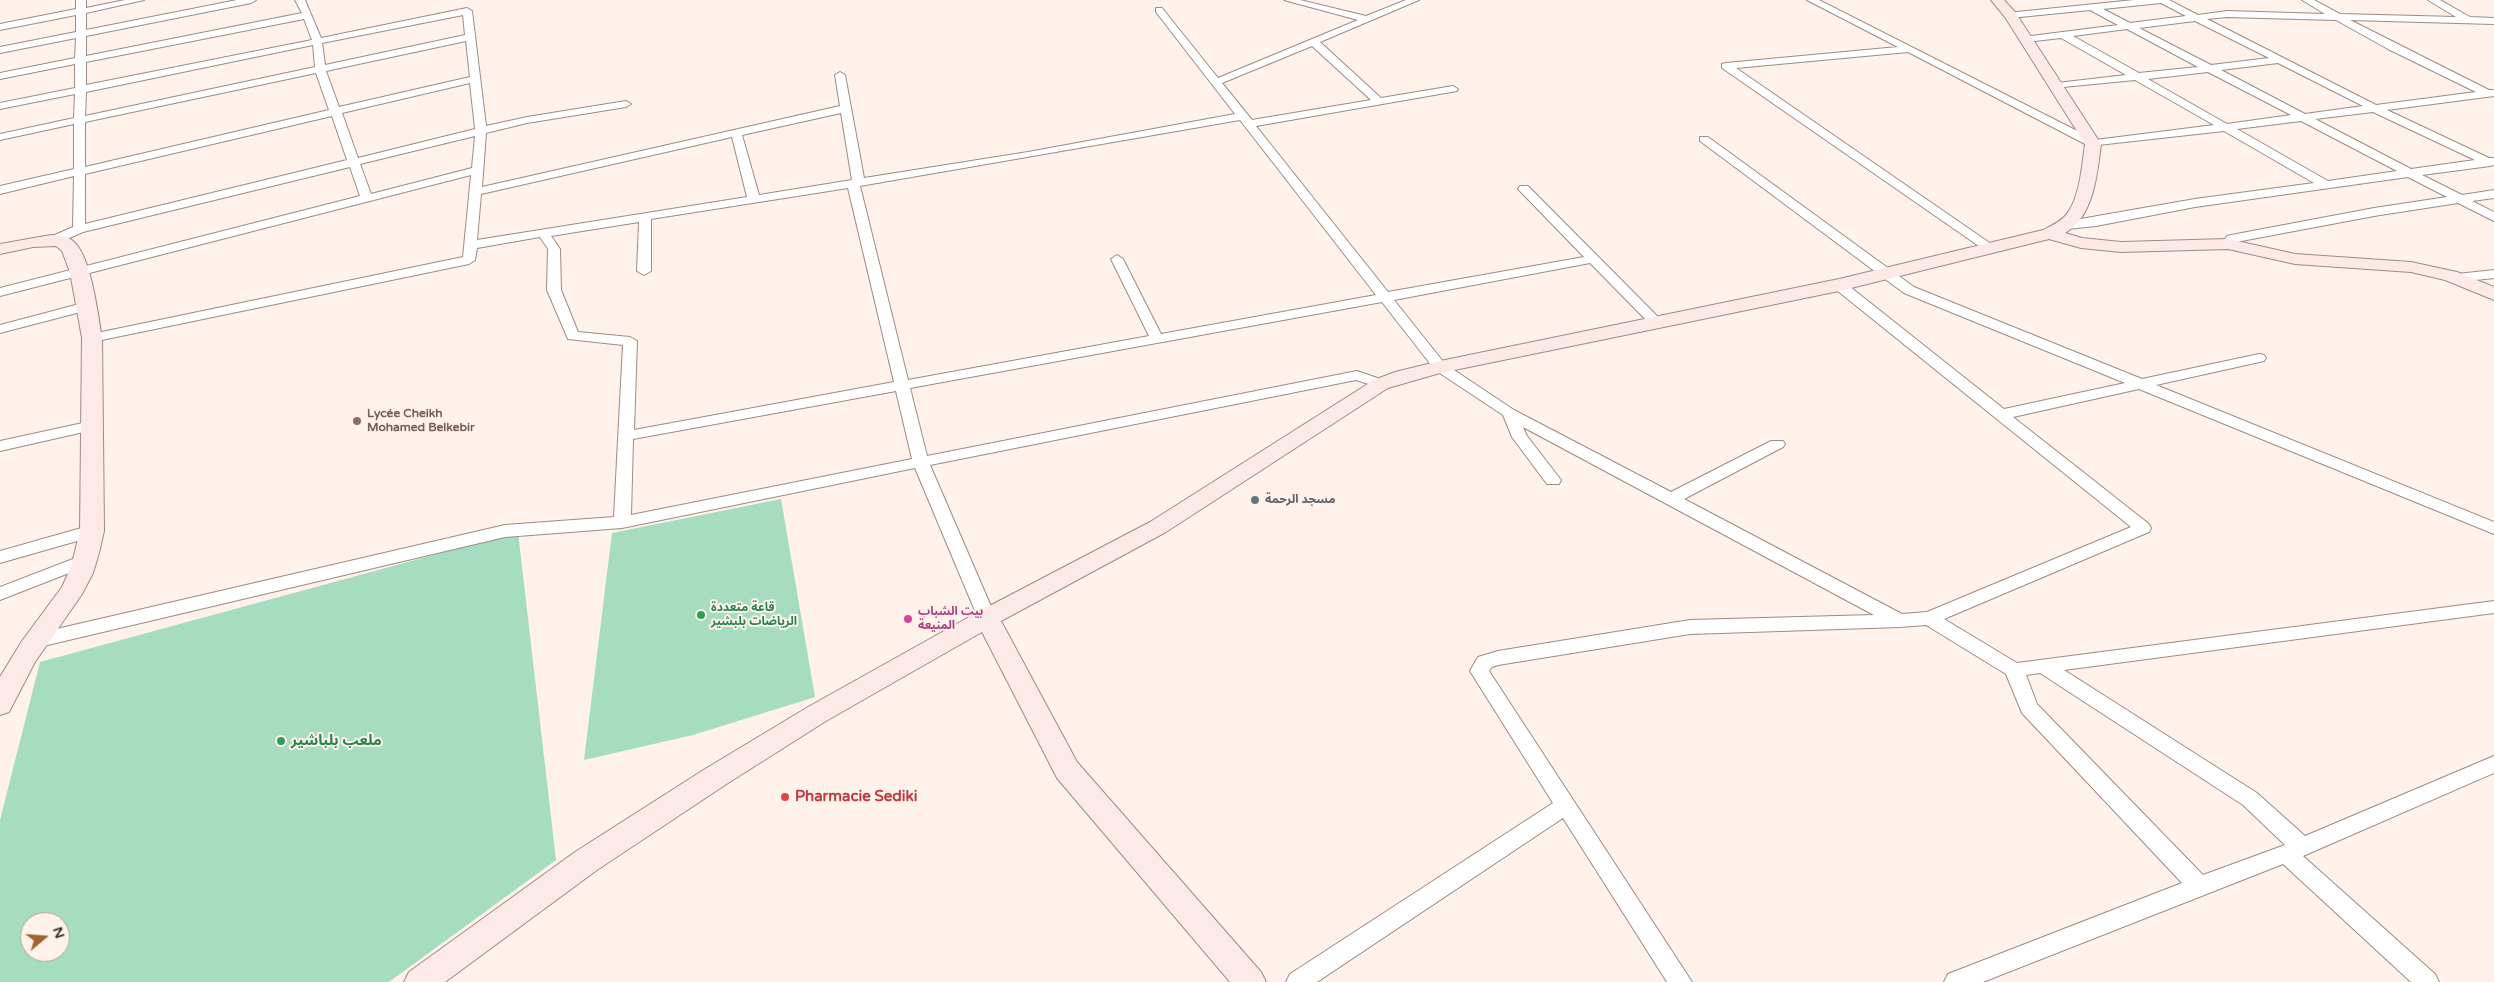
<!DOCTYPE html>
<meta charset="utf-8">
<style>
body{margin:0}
#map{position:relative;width:2494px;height:982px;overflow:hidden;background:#fef2eb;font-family:"Varela Round",sans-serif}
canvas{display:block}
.north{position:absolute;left:20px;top:912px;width:50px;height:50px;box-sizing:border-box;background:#fef2eb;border:1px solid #aea49f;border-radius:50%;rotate:72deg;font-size:14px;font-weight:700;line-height:20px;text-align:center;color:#36302d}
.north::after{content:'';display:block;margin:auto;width:18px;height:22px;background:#a46130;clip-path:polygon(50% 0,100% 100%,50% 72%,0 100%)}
</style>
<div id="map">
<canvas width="2494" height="982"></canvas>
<div class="north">N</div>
</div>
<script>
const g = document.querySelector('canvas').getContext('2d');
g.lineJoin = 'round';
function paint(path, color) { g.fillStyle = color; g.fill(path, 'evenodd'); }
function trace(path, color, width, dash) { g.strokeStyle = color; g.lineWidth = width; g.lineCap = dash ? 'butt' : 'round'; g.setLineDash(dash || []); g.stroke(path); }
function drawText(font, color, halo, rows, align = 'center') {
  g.font = font + ' "Varela Round","Noto Sans Arabic",sans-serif'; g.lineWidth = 4; g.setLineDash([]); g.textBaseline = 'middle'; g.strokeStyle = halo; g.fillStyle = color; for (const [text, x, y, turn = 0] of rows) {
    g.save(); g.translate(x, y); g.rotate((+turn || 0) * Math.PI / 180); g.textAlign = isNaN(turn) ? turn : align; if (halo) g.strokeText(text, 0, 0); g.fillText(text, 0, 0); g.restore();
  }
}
paint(new Path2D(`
 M781 499 815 697 693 735 584 760 612 533Z
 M518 532 556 860 389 982H0V820L40 662ZM30 922H60V952H30Z`), '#a6dcbf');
const street = new Path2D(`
 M76 0H86V8L125 0H144L86 13V30L237 0H256L251 3 86 36V56L302 13 295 0H305L321 38 467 8 472 11 486 126 527 117 626 101 631 104 626 107 527 123 486 133 482 187 840 106 835 75 840 72 845 75 864 178 1028 152 1235 114 1156 12V8H1162L1218 78 1358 20 1284 0H1300L1366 16 1406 0H1419L1320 42 1381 98 1453 86 1458 89 1457 91 1256 126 1388 292 1584 257 1518 189 1520 186H1528L1664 323 1662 326H1652L1590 263 1394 300 1445 364 1514 410 1671 492 1771 441H1783L1785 444 1783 447 1684 499 1902 614 1927 612 2131 527 1834 288 1832 285 1834 282H1844L2004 409 2125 383 1904 293 1700 141V137H1708L1914 287 2142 379 2259 354 2264 355 2266 358 2264 361 2156 385 2494 522V534L2139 389 2013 417 2149 524 2151 528 2149 532 1944 619 2017 663 2494 601V613L2064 670 2257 793 2305 836 2494 756V773L2303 856 2435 974 2439 982H2411L2283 864 1983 982H1944L1948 974 2182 883 2022 713 2006 674 1926 625 1900 627 1690 634 1498 665 1492 667 1489 671 1692 982H1667L1563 818 1317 982H1286L1290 974 1553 803 1470 671 1478 657 1498 651 1690 620 1874 615 1523 427 1527 436 1561 480 1559 484H1547L1512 437 1503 415 1435 370 1382 302 910 388 927 456 1357 371 1386 381 1388 384 1381 388 1356 380 930 465 996 618 993 623 987 624 981 623 978 618 915 468 622 528 505 537 35 648 29 646 26 641 29 636 35 634 505 525 614 517 623 345 568 339 547 290 548 249 540 237 477 248 475 260 469 264 92 342 85 338 92 334 463 257 471 175 0 296V288L360 196 350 167 83 232 58 243H50L48 240 50 237 73 227 74 176 0 194V186L74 169V124L0 140V134L74 118 75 94 0 109V103L75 88V64L0 79V73L75 58 76 38 0 53V47L76 32V15L0 30V24L76 9ZM463 15 465 35 325 65 322 43ZM304 19 312 40 86 85V62ZM466 41 470 77 339 107 326 71ZM313 45 315 67 85 116 86 92ZM1312 46 1371 100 1252 120 1222 83ZM316 73 329 110 85 167V122ZM470 83 475 129 358 158 342 113ZM841 113 852 180 759 195 742 135ZM332 116 347 160 85 224V174ZM1240 120 1376 295 1161 334 1123 259 1117 255 1111 259 1149 336 908 380 860 186ZM475 136 472 168 371 194 360 164ZM732 137 747 197 477 240 481 194ZM848 188 894 382 634 430 637 341 630 337 578 332 561 290 560 249 551 236 639 222 637 271 644 275 651 271V219ZM896 391 912 459 631 515 633 439ZM2040 673 2243 805 2285 845 2203 875 2037 704 2026 675Z
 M1807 0H1819L2095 140 2214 125 2135 80 2053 88V84L2057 83 2126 75 2061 38 2026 42 2023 41V37L2118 25 2090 10 2010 18 2007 17V13L2134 0H2169L2198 15 2227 11 2325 14 2302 0H2314L2340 14 2456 17 2428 0H2440L2470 17 2494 18V24L2350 20 2489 90H2494V96L2387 110 2489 158H2494V165L2490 166 2422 175 2462 195 2494 190V198L2472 201 2494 212V221L2458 203 2374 216 2236 242 2233 247 2228 248 2222 244 2227 236 2231 235 2374 208 2447 197 2408 177 2195 207 2096 226 2067 229 2063 228 2061 225 2063 222 2195 199 2314 183 2224 131 2089 146 1908 52 1736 68 1997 248 1991 252 1986 251 1722 68V64L1726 63 1898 47ZM2161 3 2186 16 2130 23 2103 9ZM2227 17 2336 20 2388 49 2476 92 2376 105 2207 19ZM2195 21 2269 58 2211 65 2139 28ZM2127 29 2198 67 2139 73 2073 36ZM2278 63 2363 106 2305 114 2221 70ZM2208 72 2291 115 2227 124 2148 79ZM2373 112 2475 160 2411 169 2315 119ZM2301 121 2397 171 2328 181 2237 129Z
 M2494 270V278L2457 282 2450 278 2457 274Z
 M87 302 92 303 94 306 92 309 0 333V325Z
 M92 421 100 426 97 429 0 451V441Z
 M92 525 98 527 100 531 98 535 0 563V551Z
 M86 554 92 556 95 560 92 564 0 600V587Z`);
const secondary = new Path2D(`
 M1991 0H2004L2015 12 2101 144C2097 175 2094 216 2065 233L2082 238 2121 242 2228 239 2295 254 2411 262 2457 272 2494 287V300L2445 280 2411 272 2295 264 2228 249 2121 252 2081 248 2049 239 1839 291 1440 373 1388 388 1166 532 1001 621 1077 762 1261 972 1266 982H1230L1057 778 982 632 826 721 725 785 597 870 445 982H404L409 972 575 852 705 769 808 707 978 612 1150 522 1374 380 1395 372 1440 361 1839 279 2043 230C2051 226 2060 222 2066 215 2080 198 2082 165 2085 144L2005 17Z
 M51 235C57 235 64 236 70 239 91 250 98 316 102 338L104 531 99 553 93 573 82 594 35 662 9 712 0 715V677L22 641 62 587 71 567 80 531 82 338 70 272 62 251 56 246 33 247 0 254V244Z`);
trace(street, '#9a8c85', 2);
trace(secondary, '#9a8c85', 2);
paint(street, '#fff');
paint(secondary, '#fee9e9');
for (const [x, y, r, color] of [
 [357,421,5,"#8d6e63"],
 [1255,500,5,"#6b7280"],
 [701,615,5,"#2e9e5b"],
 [908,619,5,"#d1479c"],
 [281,741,5,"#2e9e5b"],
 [785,797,5,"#e0444e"]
]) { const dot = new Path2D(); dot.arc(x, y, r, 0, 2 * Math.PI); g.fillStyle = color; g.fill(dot); trace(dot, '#fef2eb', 2); }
drawText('bold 12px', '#785e54', '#fef2eb', [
 ["Lycée Cheikh",367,414],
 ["Mohamed Belkebir",367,428]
], 'left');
drawText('bold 12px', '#5b616d', '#fef2eb', [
 ["مسجد الرحمة",1265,500]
], 'left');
drawText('bold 12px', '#27864d', '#fef2eb', [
 ["قاعة متعددة",711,608],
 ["الرياضات بلبشير",711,622]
], 'left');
drawText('bold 12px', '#b23c85', '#fef2eb', [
 ["بيت الشباب",918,612],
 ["المنيعة",918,626]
], 'left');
drawText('bold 15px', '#27864d', '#fef2eb', [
 ["ملعب بلباشير",291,741]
], 'left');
drawText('bold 15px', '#be3a42', '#fef2eb', [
 ["Pharmacie Sediki",795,797]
], 'left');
</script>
